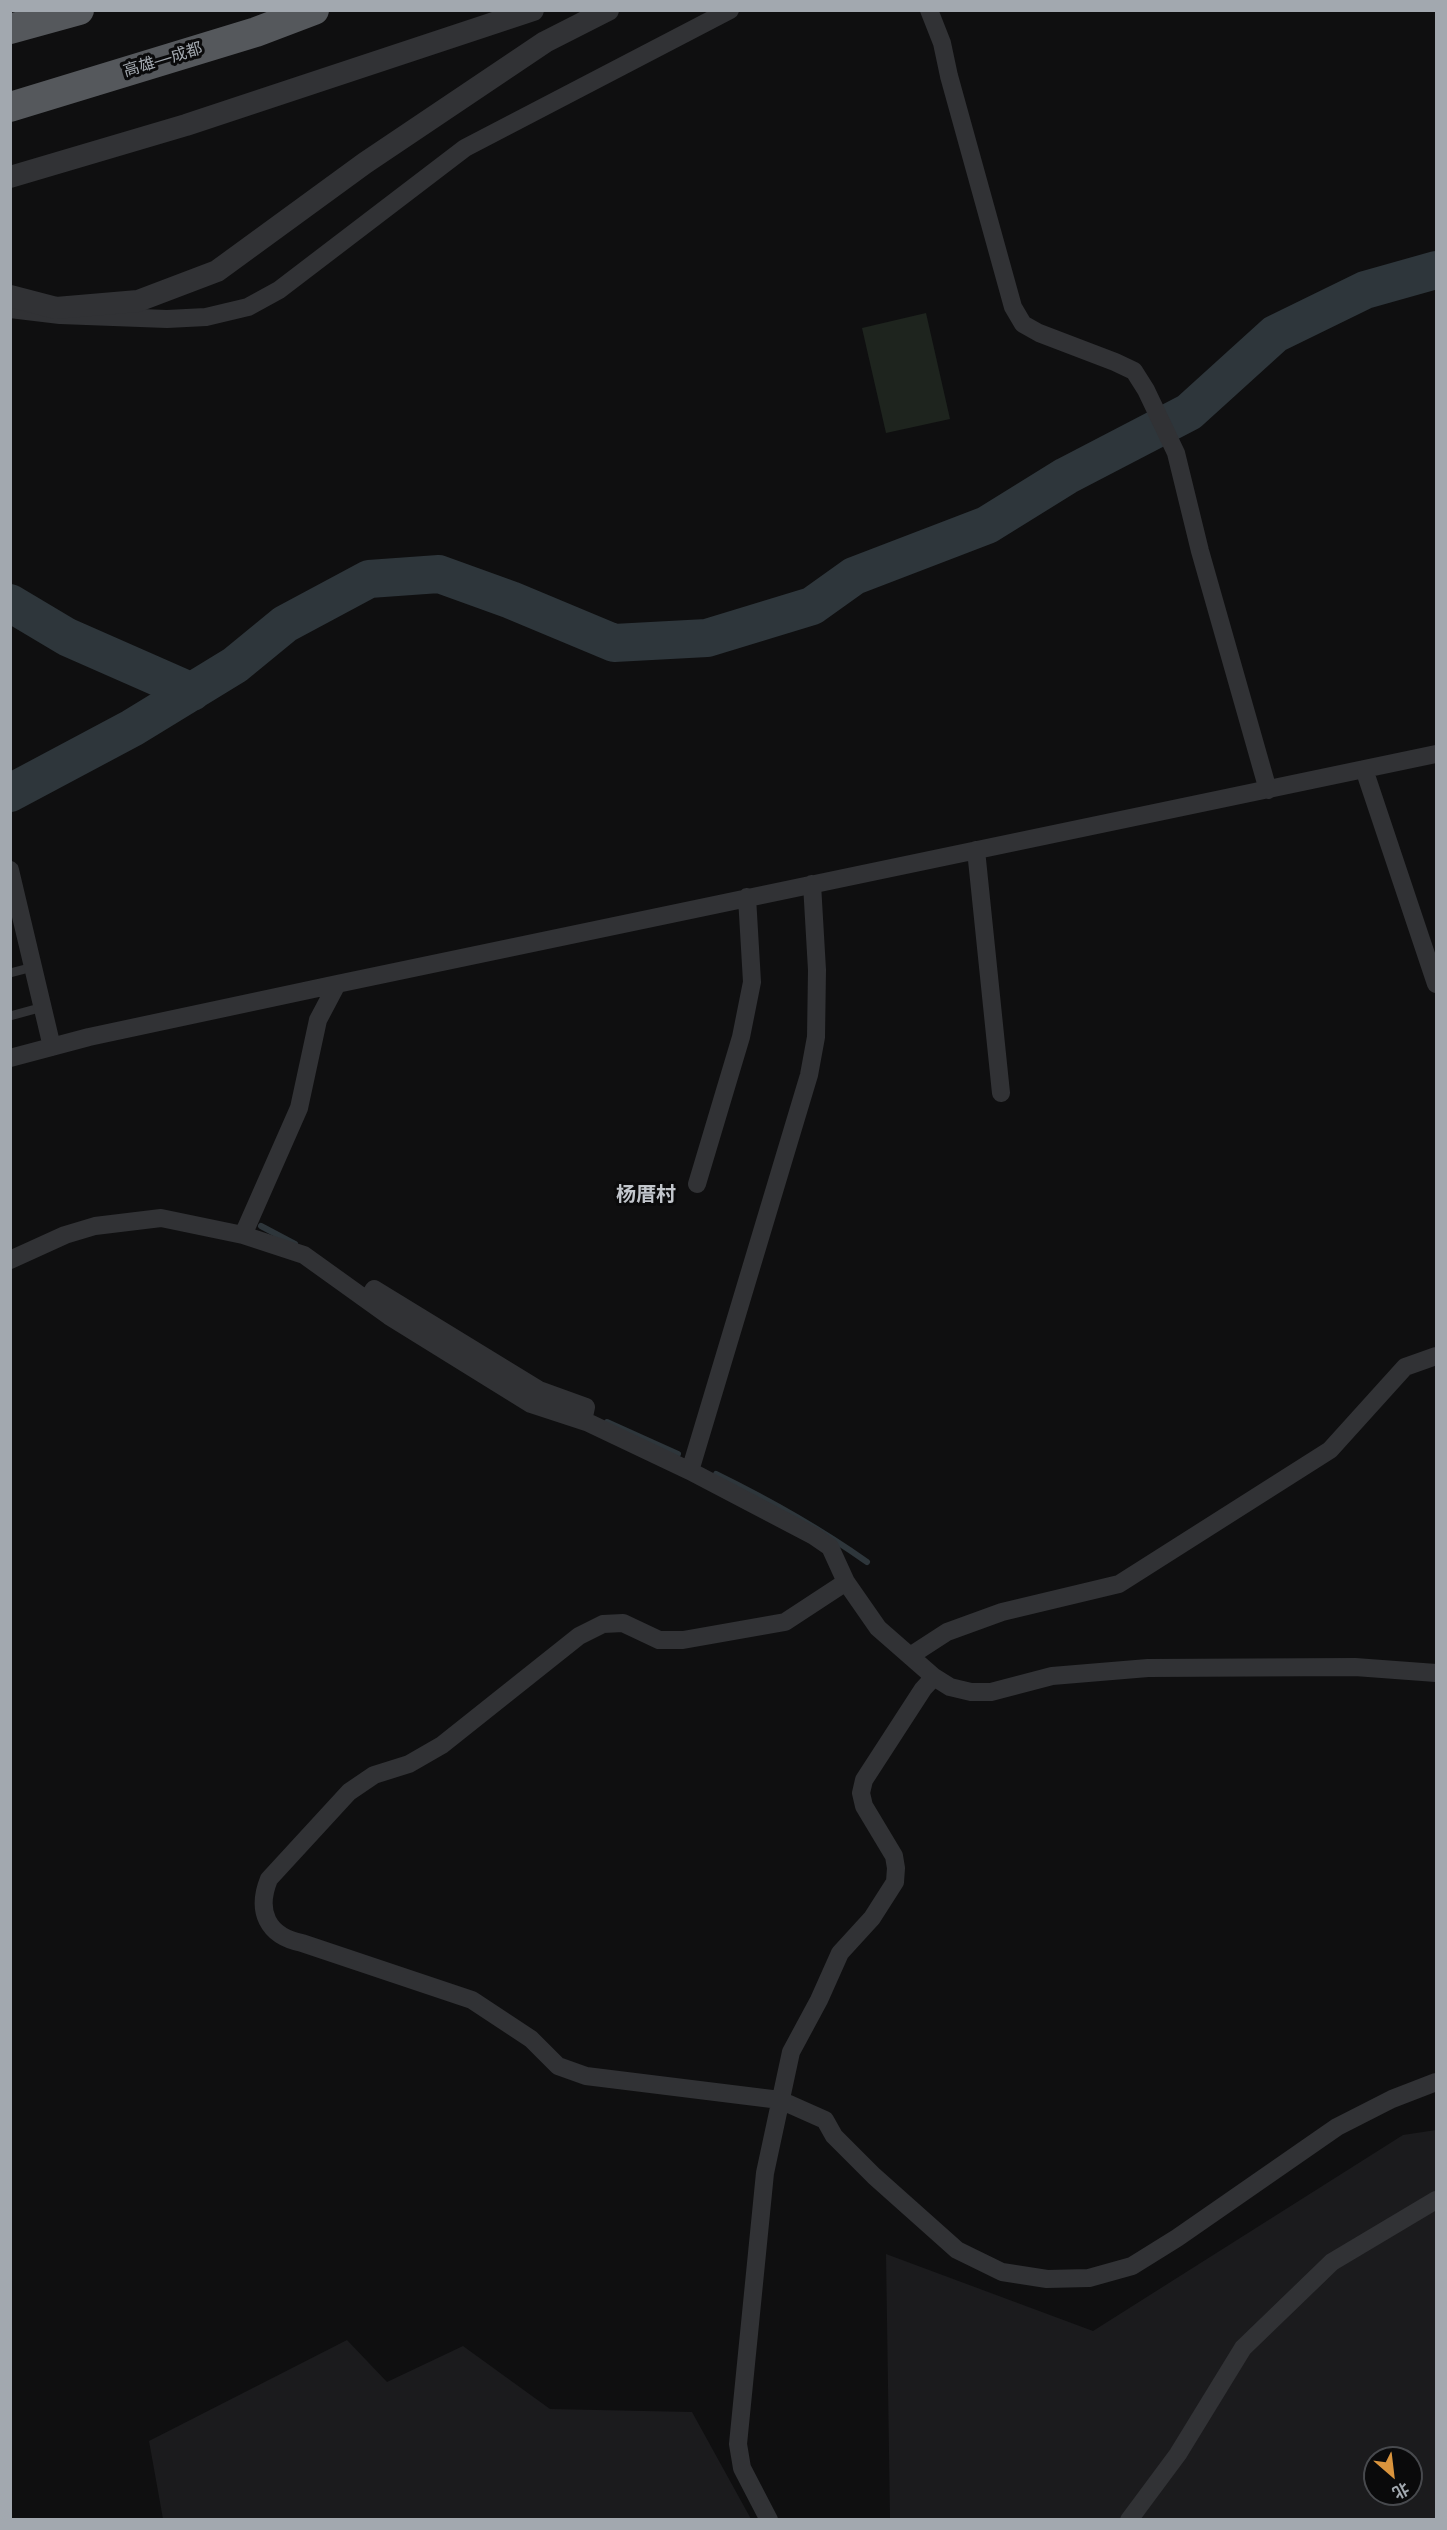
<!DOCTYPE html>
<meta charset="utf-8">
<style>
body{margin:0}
#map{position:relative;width:1447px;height:2530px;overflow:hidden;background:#0f0f10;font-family:Figtree,"Noto Sans SC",sans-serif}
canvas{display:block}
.frame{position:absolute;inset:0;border:12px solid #a2a8af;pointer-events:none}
.north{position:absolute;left:1363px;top:2446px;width:60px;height:60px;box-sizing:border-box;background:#0a0a0b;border:2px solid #47494d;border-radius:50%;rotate:152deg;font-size:16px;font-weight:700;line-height:24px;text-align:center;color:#a2a8af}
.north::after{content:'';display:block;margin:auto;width:21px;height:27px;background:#da943d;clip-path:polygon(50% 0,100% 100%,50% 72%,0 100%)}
</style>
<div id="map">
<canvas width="1447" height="2530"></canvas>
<div class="frame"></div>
<div class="north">北</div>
</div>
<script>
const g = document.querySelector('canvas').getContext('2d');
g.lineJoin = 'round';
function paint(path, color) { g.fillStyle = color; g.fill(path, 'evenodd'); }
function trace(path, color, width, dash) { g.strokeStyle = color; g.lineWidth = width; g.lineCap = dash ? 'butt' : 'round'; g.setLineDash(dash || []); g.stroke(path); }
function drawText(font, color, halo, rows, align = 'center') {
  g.font = font + ' Figtree,"Noto Sans SC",sans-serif'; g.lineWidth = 6; g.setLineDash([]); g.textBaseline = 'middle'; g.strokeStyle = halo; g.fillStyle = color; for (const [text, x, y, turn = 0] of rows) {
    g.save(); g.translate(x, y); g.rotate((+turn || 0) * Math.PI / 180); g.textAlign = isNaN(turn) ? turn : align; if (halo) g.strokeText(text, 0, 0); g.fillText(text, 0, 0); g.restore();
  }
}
paint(new Path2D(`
 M1436 2130V2519H890L886 2254 1093 2331 1403 2135ZM1375 2458H1411V2494H1375Z
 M347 2340 387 2382 463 2346 550 2409 692 2412 751 2519H163L149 2441Z`), '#1b1b1d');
paint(new Path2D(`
 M926 313 950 419 886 433 862 328Z`), '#1e241e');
trace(new Path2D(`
 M261 1226 295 1244
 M607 1422 678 1454
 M716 1474C769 1500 819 1528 867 1562`), '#2e363b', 6);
trace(new Path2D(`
 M10 603 67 637 192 692
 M10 793 132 728 235 665 285 624 369 579 439 574 511 600 614 643 707 638 812 606 854 576 987 525 1066 476 1189 412 1275 334 1365 290 1436 270`), '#2e363b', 38);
trace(new Path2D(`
 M10 973 33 967
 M10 1016 43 1007`), '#313235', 9);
trace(new Path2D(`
 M929 10 942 43 949 76 1013 307 1023 324 1039 333 1115 362 1134 371 1146 390 1176 453 1200 551 1268 790
 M10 309 60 315 167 319 206 317 248 307 279 290 465 148 730 10
 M1364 769 1436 984
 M976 850 1001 1093
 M10 870 52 1047
 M10 1058 89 1037 337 984 1436 754
 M697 1184 741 1037 752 982 747 897
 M243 1235 299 1108 318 1020 337 984
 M10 1260 65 1235 95 1226 161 1218 243 1235 304 1255 389 1316 531 1404 589 1423 690 1471 814 1536 830 1547 846 1582 878 1628 934 1677
 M367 1300 374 1289 539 1390 586 1407 583 1421
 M690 1471 809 1075 816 1037 817 970 812 884
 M846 1582 785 1622 683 1640H659L623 1623 603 1624 579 1636 442 1745 409 1764 374 1775 349 1792 269 1879C256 1911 267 1936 302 1943L472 2000 531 2039 558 2066 586 2076 780 2100 825 2120 834 2136 874 2176 957 2250 1002 2272 1047 2279 1089 2278 1132 2266 1177 2238 1337 2127 1392 2099 1436 2082
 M910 1656 947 1632 1002 1612 1119 1584 1330 1450 1405 1367 1436 1356
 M769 2520 742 2468 738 2444 765 2173 791 2052 819 2000 840 1953 872 1918 895 1882 896 1868 894 1856 864 1806 861 1793 864 1780 923 1689 934 1677 950 1687 971 1692H991L1052 1676 1148 1668 1355 1667 1436 1673
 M1129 2520 1178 2454 1243 2348 1332 2262 1436 2200`), '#313235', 18);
trace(new Path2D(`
 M10 177 186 125 533 10
 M10 296 56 308 138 301 217 271 365 163 545 42 608 10`), '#313235', 22);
trace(new Path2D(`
 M10 29 79 10
 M10 107 256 32 314 10`), '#55585c', 30);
drawText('16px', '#a2a8af', '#0a0a0b', [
 ["高雄—成都",163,60,-17]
]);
drawText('bold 20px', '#c2c6cc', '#0a0a0b', [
 ["杨厝村",646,1195]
]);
</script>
